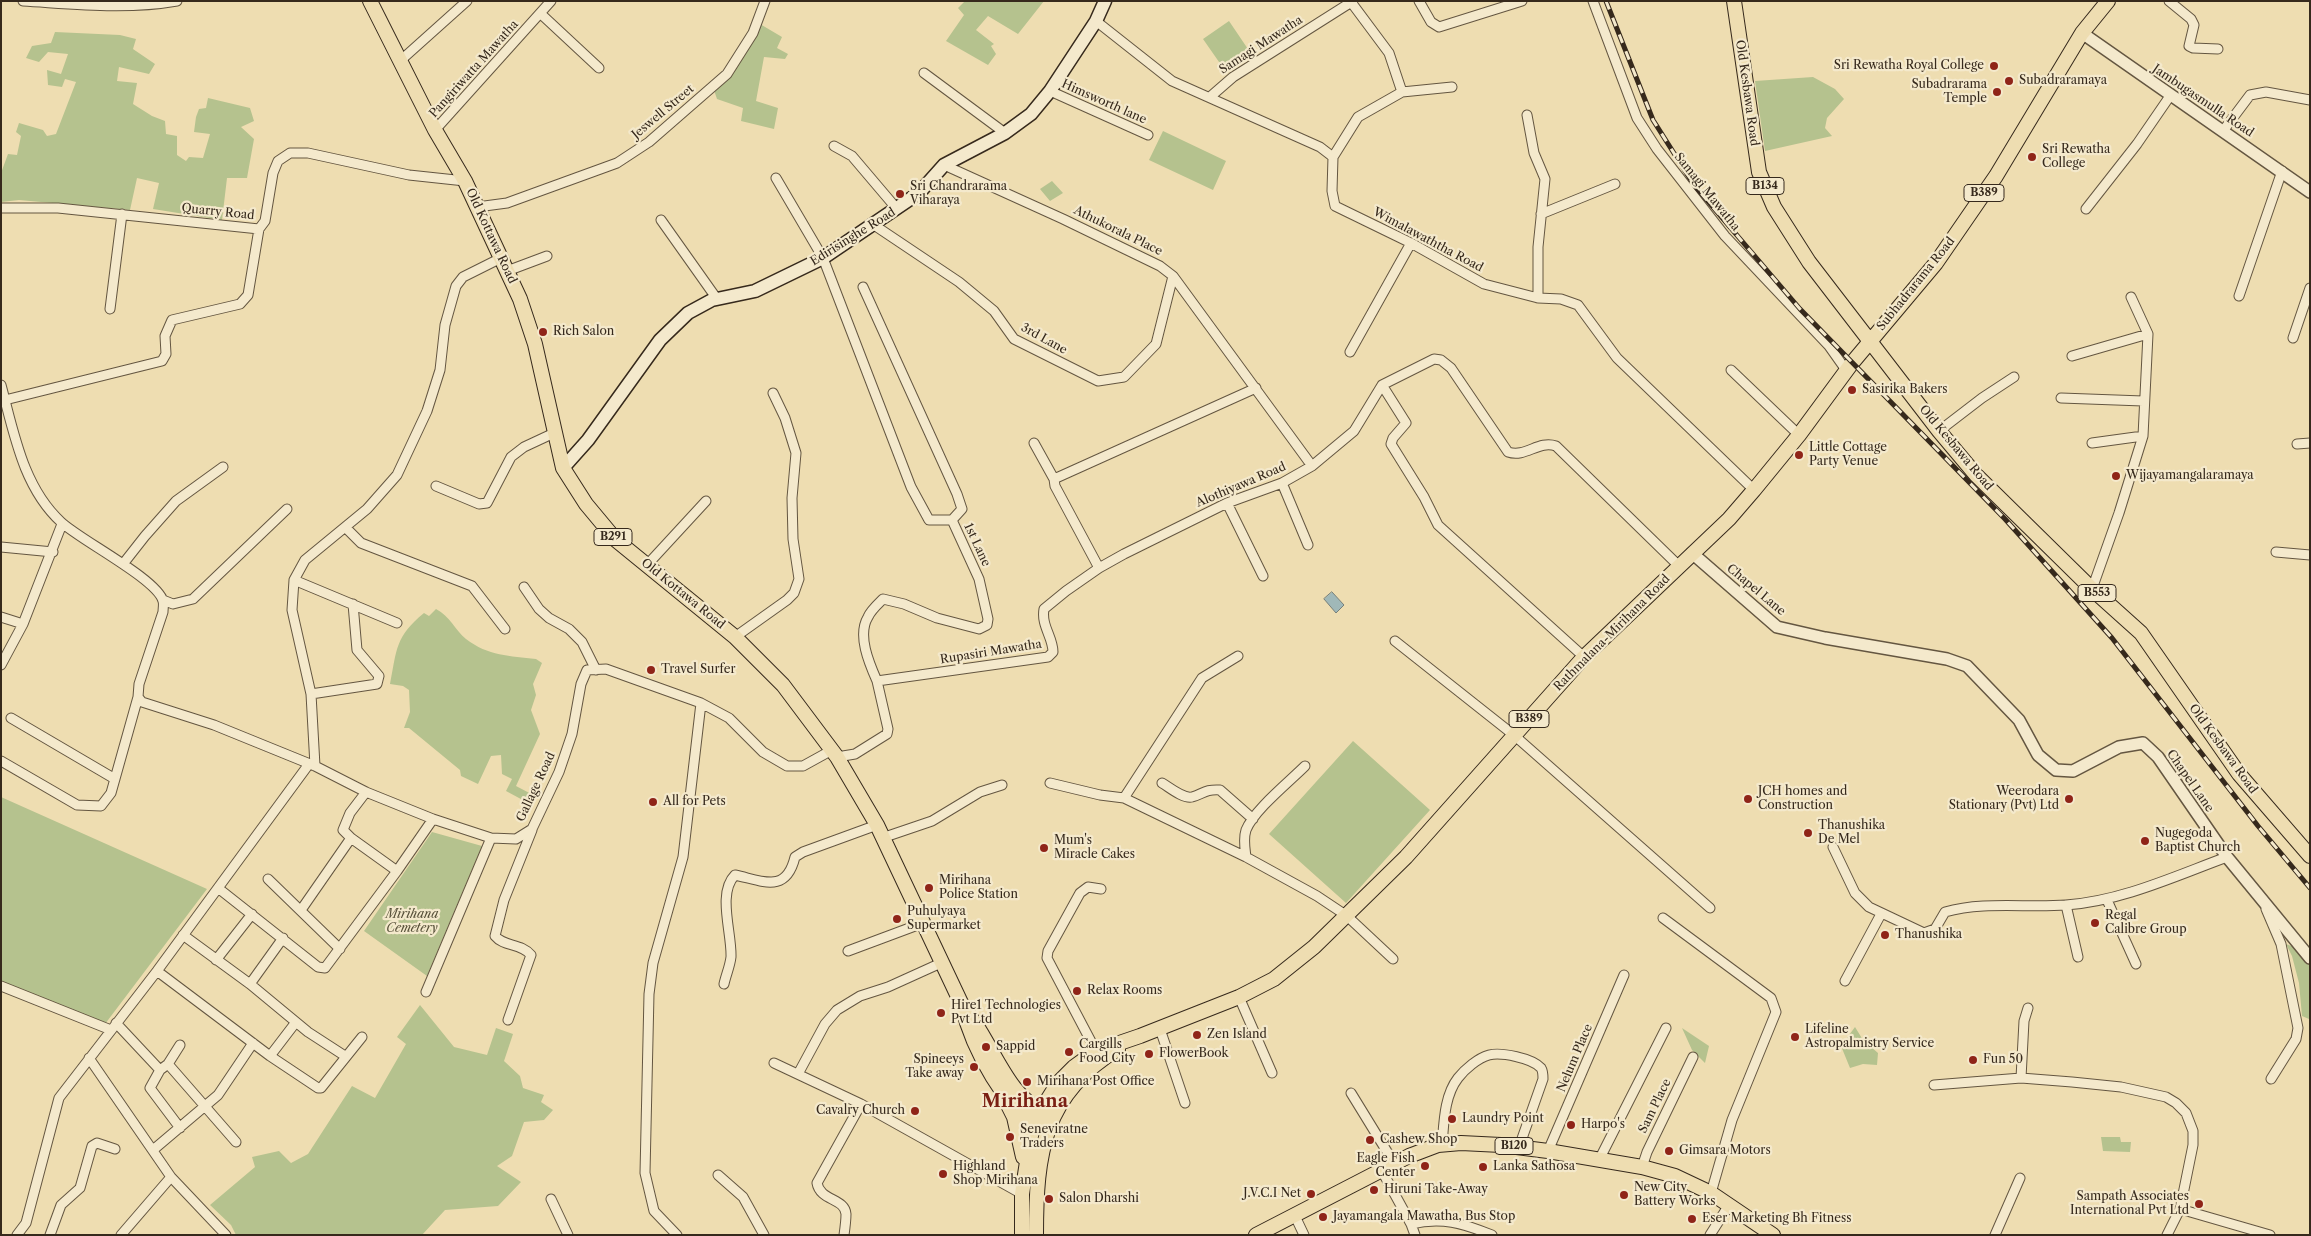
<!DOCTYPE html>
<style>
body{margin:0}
#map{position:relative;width:2311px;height:1236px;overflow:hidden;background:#eeddb1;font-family:"Libre Caslon Text",serif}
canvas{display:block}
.frame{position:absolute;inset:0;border:2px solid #36291c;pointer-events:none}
</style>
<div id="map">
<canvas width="2311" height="1236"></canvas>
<div class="frame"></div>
</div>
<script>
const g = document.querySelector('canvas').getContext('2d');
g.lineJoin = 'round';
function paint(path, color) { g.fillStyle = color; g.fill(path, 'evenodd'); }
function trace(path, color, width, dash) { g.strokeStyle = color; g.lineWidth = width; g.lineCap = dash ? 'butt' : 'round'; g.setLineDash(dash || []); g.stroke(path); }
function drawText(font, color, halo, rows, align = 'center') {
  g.font = font + ' "Libre Caslon Text",serif'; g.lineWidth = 4.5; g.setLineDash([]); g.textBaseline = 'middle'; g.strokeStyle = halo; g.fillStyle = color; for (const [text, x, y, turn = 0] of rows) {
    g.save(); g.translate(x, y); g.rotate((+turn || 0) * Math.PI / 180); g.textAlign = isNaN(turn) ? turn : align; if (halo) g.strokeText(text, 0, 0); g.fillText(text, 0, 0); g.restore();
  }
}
paint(new Path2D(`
 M965 1H1044L1018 34 988 16 976 30 994 44 991 46 996 54 988 65 946 41 964 15 958 8Z
 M1229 21 1252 55 1226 72 1203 39Z
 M760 24 782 37 777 48 788 54 785 59 764 57 756 101 778 108 774 129 741 121 743 108 717 99 714 90Z
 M55 32 120 35 136 39 133 49 155 64 149 74 119 67 117 81 137 83 133 104 152 116 165 121 166 134 177 136V155L186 161 189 157 203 158 210 134 194 132 196 117 199 109 206 108 208 98 250 108 254 121 241 127 254 139 247 178H227L222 220 153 209 159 183 137 178 130 210 19 200 1 202V173L8 154 17 155 21 136 16 132 19 123 43 130 47 136 56 134 76 82 65 79 62 87 48 85 47 70 61 74 68 54 48 52 39 62 26 58 32 46 51 43Z
 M1813 77 1835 89 1844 99 1827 118 1825 128 1832 136 1765 151 1755 81Z
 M1163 131 1226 161 1213 190 1149 160Z
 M1052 181 1063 193 1050 201 1040 189Z
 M436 609C450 616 455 630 466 639 488 656 510 656 536 659L542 663 533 684 536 695 531 710 540 734 516 786 537 797 532 805 506 791 512 779 502 774 501 755 491 756 478 784 461 776 460 770 409 728H401H404L410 712 409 690 403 686 390 684C397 649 395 637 424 613L429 616Z
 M1353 741 1430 810 1346 903 1269 834Z
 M1 797 207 889 102 1028 1 987Z
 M432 832 482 846 427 976 364 931Z
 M2286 944 2310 953 2309 1019 2302 1016 2299 983 2292 956Z
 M420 1005 454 1047 487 1055 496 1028 513 1034 504 1061 520 1076 523 1088 544 1095 541 1102 553 1110 544 1120 524 1122 512 1156 497 1166 521 1182 498 1206 445 1210 422 1235H236L231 1225 210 1205 255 1167 252 1157 279 1151 291 1163 308 1154 352 1086 375 1098 406 1044 397 1037Z
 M1855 1027 1863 1040 1878 1053 1877 1065 1863 1064 1850 1068 1841 1046Z
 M1682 1028 1709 1046 1705 1063 1692 1050Z
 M2101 1137H2120L2121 1142H2131L2130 1152 2103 1151Z`), '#b5c28e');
const water = new Path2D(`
 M1332 592 1344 605 1336 613 1324 599Z`);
paint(water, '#a0b8b8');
trace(water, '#767f7a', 1);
const minor = new Path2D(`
 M23 1C74 4 126 10 177 1
 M1419 1 1431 22 1439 27 1522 1
 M1593 1 1637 118 1657 149 1725 236 1829 346 1846 370
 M2169 1 2191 19 2194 25 2189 46 2193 48 2218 49
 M1351 2 1389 53 1402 92
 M541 14 599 68
 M1096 21 1172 81 1320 147 1333 157 1332 191 1335 206 1411 243 1484 284 1538 298 1561 299 1578 305 1617 358 1754 490
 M400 61 467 1
 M924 73 1005 133
 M1050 91 1148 135
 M1210 97 1233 77 1353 1
 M1527 115 1534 153 1545 179 1538 247V298
 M435 130 551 1
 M2223 131 2250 95 2266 92 2310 100
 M834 146 852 156 897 209
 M1333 157 1358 117 1402 92 1452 87
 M944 165 1063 219 1160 266 1173 276 1312 466
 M776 178 823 258 911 487 929 520H952L979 579 988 619 987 625 979 629 937 618 904 604 883 599C878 604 871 610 868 617 857 635 869 663 877 681
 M477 207 507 203 617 163 649 142 727 74 753 33 765 1
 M1 208H58L259 229 265 221 273 173 278 161 290 153H308L409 175 465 181
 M2086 209 2137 144 2170 96
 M1541 214 1615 184
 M661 220 717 299
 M871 223 959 282 994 311 1014 339 1098 381 1124 377 1156 344 1173 276
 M507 271 547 256
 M863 287 957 494 962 509 952 520
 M2239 296 2282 171
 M110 309 122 214
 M2293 338 2310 288
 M1350 352 1411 243
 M2072 356 2148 334
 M1731 370 1799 435
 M1 385C14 433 23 487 61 522 80 540 157 579 163 601 164 604 163 609 163 612L139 684 138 697 111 793 101 806 77 805 1 761
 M1382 385 1406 423 1393 438 1391 444 1424 497 1438 525 1584 657
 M2061 398 2143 401
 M5 400 162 361 166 354 165 336 172 320 240 304 248 295 259 229
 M1939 431 1982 398 2014 377
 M1034 443 1054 479
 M2092 443 2143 436
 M2297 444 2310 443
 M1282 483 1308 545
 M436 486 479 504 487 503 511 457 524 447 554 433
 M1227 503 1263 576
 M346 528 361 543 472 586 505 629
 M1 547 53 552
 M2276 552 2310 555
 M123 564 145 536 176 501 223 467
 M647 565 706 501
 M1099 568 1124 554 1227 503 1282 483 1312 466 1354 431 1382 385 1434 359 1441 360 1451 368 1508 452C1526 458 1538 440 1556 446L1679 566
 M294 580 397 623
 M524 587 539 609 549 618 569 629 582 642 596 670
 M2092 589 2119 513 2143 436 2148 334 2131 297
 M163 600 173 604 193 599 287 509
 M1 617 23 624
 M735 637 787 600 794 593 799 579 793 539 792 498 796 453 785 418 773 393
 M1395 641 1515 736 1710 908
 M1 665 23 624 62 524
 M311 694 377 684 379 676 357 650 353 604
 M138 697 142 702 214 725 315 766 366 792 433 819 491 838 516 839 532 829 559 772 572 734 581 684 587 670 606 669 701 703 729 718 763 752 787 766H803L832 750
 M11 718 115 779
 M837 757 855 754 887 734 888 729 877 681 1048 657 1053 652C1053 637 1041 626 1044 609L1066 591 1099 568 1055 486 1054 479 1256 388
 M315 766 311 694 292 610 294 580 305 560 367 509 397 475 427 411 440 370 445 325 456 286 463 277 501 258
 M1050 783 1100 795 1124 798 1246 857 1317 896 1347 916 1393 959
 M1162 783C1169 787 1183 799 1192 797 1203 794 1205 789 1220 790L1253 819
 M366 792 350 813 343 830 351 838 397 871
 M1124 798 1202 678 1238 656
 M882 838 932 821 980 792 1002 785
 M1833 847 1855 893 1869 907 1924 933 1935 929 1945 912C1984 901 2026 908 2066 905 2122 901 2175 876 2227 857
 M1246 857C1245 848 1243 839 1246 830 1254 810 1289 782 1305 766
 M268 879 340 949
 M218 888 318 967 325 968 397 871 433 819
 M2107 900 2136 964
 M2066 905 2078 957
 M2266 909 2281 944 2298 1028 2296 1039 2271 1079
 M301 910 351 838
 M1663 918 1771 998 1776 1012 1732 1120 1711 1193
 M183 935 250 984 308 1032 345 1056
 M848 951 923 923
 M216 960 252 914
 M157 971 270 1056 318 1088H321L362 1037
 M1845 981 1881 914
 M250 984 283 938
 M724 984C726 975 730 966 731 957 732 933 717 893 735 875 763 881 786 894 795 857L803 852 877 825
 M1 986 111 1030
 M426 992 491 838
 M1239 997 1272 1073
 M508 1020 531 955C521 943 504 947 495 936L504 900 532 830
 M116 1023 160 1070
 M1160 1029 1185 1103
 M180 1045 168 1064 160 1070 150 1088 180 1128
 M1096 1051 1047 958 1048 951 1080 893 1088 887 1101 889
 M270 1056 296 1022
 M89 1058 171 1177 226 1235
 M774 1063 861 1104 1022 1194
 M168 1064 236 1142
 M798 1074 825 1024 837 1010 860 996 888 987 941 963
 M2021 1078 2024 1021 2028 1008
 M1934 1085 2021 1078 2072 1082 2121 1087 2166 1097 2176 1103 2186 1113 2193 1131V1145L2180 1209 2167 1235
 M1351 1093 1394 1163
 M1442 1145C1444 1123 1444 1096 1458 1078 1465 1069 1478 1058 1489 1055 1501 1052 1532 1058 1541 1068 1543 1071 1543 1075 1543 1079L1519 1147
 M153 1150 218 1095 253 1043
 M1548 1151 1624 975
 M1599 1160 1666 1028
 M1642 1167 1647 1152 1693 1057
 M1382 1171 1411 1224 1415 1235
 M718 1175 743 1197 764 1235
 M551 1199 568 1235
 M2180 1209 2270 1235
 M1295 1216 1304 1235
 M1411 1224C1442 1217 1462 1223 1492 1235
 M17 1235 26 1223 59 1098 157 971 309 764
 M50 1235 61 1205 80 1188 92 1146 97 1143 115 1149
 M121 1235 171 1177
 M677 1235 654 1211 645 1173 649 994 653 963 683 857 701 703
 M844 1235C845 1228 846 1221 846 1214 845 1198 820 1201 817 1183L861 1104
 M1710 1235 1729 1205
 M1995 1235 2020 1178`);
const tertiary = new Path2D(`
 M2082 33 2310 192
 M1692 553 1777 627 1825 638 1947 659 1967 666 2019 720 2038 755 2056 770 2073 771 2119 747 2143 743 2158 757 2227 857 2310 958`);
const secondary = new Path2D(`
 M563 468 588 440 660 340 688 313 712 300 755 291 823 258 919 193 944 165 1005 133 1031 114 1050 91 1096 21 1105 1`);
const primary = new Path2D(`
 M370 1 435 130 465 181 520 299 535 344 563 468 586 504 616 540 735 637 783 685 837 757 877 825 962 1005C972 1047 1005 1113 1047 1129
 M1734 1 1759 172 1774 207 1809 262 1939 431 1976 475 2092 589 2141 633 2239 774 2310 856
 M964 1008C992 1040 1005 1097 1048 1115
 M1006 1101 1014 1117 1023 1157
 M1022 1235V1194L1033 1123 1058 1083 1074 1067 1096 1051 1140 1036 1239 997 1274 979 1314 947 1406 857 1584 657 1729 519 1754 490 1799 435 1852 363 1936 263 1996 176 2082 33 2108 1
 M1036 1235C1036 1154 1043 1094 1118 1049
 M1256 1235 1409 1156 1438 1145 1461 1143 1501 1145 1548 1151 1642 1167 1675 1176 1711 1193 1773 1235`);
trace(minor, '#645641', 11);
trace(tertiary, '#645641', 14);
trace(secondary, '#36291c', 15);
trace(primary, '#36291c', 16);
trace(minor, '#f4e9cc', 9);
trace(tertiary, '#f4e9cc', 11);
trace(secondary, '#f4e9cc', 12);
trace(primary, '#eeddb1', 14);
const rail = new Path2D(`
 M1606 1 1653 120 1694 185 1800 309 2005 519 2112 638 2258 826 2310 888`);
trace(rail, '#36291c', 5);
trace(rail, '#f4e9cc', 3, [9]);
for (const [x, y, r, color] of [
 [1994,66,5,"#8f2418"],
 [2009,81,5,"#8f2418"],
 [1997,92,5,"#8f2418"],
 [2032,157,5,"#8f2418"],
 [900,194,5,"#8f2418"],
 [543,332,5,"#8f2418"],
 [1852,390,5,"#8f2418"],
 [1799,455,5,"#8f2418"],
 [2116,476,5,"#8f2418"],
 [651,670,5,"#8f2418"],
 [1748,799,5,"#8f2418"],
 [2069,799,5,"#8f2418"],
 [653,802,5,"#8f2418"],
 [1808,833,5,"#8f2418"],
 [2145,841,5,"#8f2418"],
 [1044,848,5,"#8f2418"],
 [929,888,5,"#8f2418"],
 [897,919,5,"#8f2418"],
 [2095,923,5,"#8f2418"],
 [1885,935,5,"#8f2418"],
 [1077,991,5,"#8f2418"],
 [941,1013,5,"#8f2418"],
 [1197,1035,5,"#8f2418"],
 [1795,1037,5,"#8f2418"],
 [986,1047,5,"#8f2418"],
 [1069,1052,5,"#8f2418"],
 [1149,1054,5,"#8f2418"],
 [1973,1060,5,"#8f2418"],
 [974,1067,5,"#8f2418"],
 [1027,1082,5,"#8f2418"],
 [915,1111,5,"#8f2418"],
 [1452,1119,5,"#8f2418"],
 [1571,1125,5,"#8f2418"],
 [1010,1137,5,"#8f2418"],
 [1370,1140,5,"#8f2418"],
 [1669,1151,5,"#8f2418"],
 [1425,1166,5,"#8f2418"],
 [1483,1167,5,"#8f2418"],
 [943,1174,5,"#8f2418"],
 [1374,1190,5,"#8f2418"],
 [1311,1194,5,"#8f2418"],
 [1624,1195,5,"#8f2418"],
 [1049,1199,5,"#8f2418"],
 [2199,1204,5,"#8f2418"],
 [1323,1217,5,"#8f2418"],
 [1692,1219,5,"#8f2418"]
]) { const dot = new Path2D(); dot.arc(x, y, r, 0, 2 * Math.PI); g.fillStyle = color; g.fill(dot); trace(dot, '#f4e9cc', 2); }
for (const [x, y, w] of [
 [1765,186,38],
 [1984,193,40],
 [613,537,38],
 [2097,593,38],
 [1529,719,40],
 [1514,1146,38]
]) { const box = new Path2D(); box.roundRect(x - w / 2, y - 8.5, w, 17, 4); g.fillStyle = '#f4e9cc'; g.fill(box); trace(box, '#36291c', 1); }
drawText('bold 11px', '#36291c', null, [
 ["B134",1765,186],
 ["B389",1984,193],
 ["B291",613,537],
 ["B553",2097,593],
 ["B389",1529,719],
 ["B120",1514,1146]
]);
drawText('12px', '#36291c', '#f4e9cc', [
 ["Samagi Mawatha",1261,45,-33],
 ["Pangiriwatta Mawatha",474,69,-48],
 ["Old Kesbawa Road",1747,93,82],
 ["Jambugasmulla Road",2203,101,34],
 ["Himsworth lane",1104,102,24],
 ["Jeswell Street",663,112,-40],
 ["Samagi Mawatha",1707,192,51],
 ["Quarry Road",218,212,6],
 ["Athukorala Place",1118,231,26],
 ["Old Kottawa Road",491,236,65],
 ["Edirisinghe Road",853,237,-32],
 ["Wimalawaththa Road",1428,240,28],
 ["Subhadrarama Road",1916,284,-51],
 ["3rd Lane",1044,339,29],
 ["Old Kesbawa Road",1956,448,50],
 ["Alothiyawa Road",1241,485,-23],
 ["1st Lane",977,545,65],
 ["Chapel Lane",1756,590,40],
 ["Old Kottawa Road",683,594,39],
 ["Rathmalana-Mirihana Road",1612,633,-45],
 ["Rupasiri Mawatha",991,652,-9],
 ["Old Kesbawa Road",2223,749,54],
 ["Chapel Lane",2190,781,55],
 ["Gallage Road",536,787,-65],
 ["Nelum Place",1575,1058,-67],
 ["Sam Place",1655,1106,-64]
]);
drawText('12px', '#36291c', '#f4e9cc', [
 ["Sri Rewatha Royal College",1984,66,"right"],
 ["Subadraramaya",2019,81],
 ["Subadrarama",1987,85,"right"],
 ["Temple",1987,99,"right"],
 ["Sri Rewatha",2042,150],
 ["College",2042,164],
 ["Sri Chandrarama",910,187],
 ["Viharaya",910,201],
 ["Rich Salon",553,332],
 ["Sasirika Bakers",1862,390],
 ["Little Cottage",1809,448],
 ["Party Venue",1809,462],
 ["Wijayamangalaramaya",2126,476],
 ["Travel Surfer",661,670],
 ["JCH homes and",1758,792],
 ["Construction",1758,806],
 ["Weerodara",2059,792,"right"],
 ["Stationary (Pvt) Ltd",2059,806,"right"],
 ["All for Pets",663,802],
 ["Thanushika",1818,826],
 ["De Mel",1818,840],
 ["Nugegoda",2155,834],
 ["Baptist Church",2155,848],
 ["Mum's",1054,841],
 ["Miracle Cakes",1054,855],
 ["Mirihana",939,881],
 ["Police Station",939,895],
 ["Puhulyaya",907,912],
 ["Supermarket",907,926],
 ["Regal",2105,916],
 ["Calibre Group",2105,930],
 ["Thanushika",1895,935],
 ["Relax Rooms",1087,991],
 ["Hire1 Technologies",951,1006],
 ["Pvt Ltd",951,1020],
 ["Lifeline",1805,1030],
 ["Astropalmistry Service",1805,1044],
 ["Zen Island",1207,1035],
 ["Cargills",1079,1045],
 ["Food City",1079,1059],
 ["Sappid",996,1047],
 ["FlowerBook",1159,1054],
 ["Spineeys",964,1060,"right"],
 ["Take away",964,1074,"right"],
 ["Fun 50",1983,1060],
 ["Mirihana Post Office",1037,1082],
 ["Cavalry Church",905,1111,"right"],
 ["Laundry Point",1462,1119],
 ["Harpo's",1581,1125],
 ["Seneviratne",1020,1130],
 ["Traders",1020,1144],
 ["Cashew Shop",1380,1140],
 ["Gimsara Motors",1679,1151],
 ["Eagle Fish",1415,1159,"right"],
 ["Center",1415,1173,"right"],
 ["Highland",953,1167],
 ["Shop Mirihana",953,1181],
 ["Lanka Sathosa",1493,1167],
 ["New City",1634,1188],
 ["Battery Works",1634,1202],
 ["Hiruni Take-Away",1384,1190],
 ["J.V.C.I Net",1301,1194,"right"],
 ["Sampath Associates",2189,1197,"right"],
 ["International Pvt Ltd",2189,1211,"right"],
 ["Salon Dharshi",1059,1199],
 ["Jayamangala Mawatha, Bus Stop",1333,1217],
 ["Eser Marketing Bh Fitness",1702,1219]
], 'left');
drawText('italic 12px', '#564f38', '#f4e9cc', [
 ["Mirihana",412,915],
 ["Cemetery",412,929]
]);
drawText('bold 18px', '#7a1f14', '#f4e9cc', [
 ["Mirihana",1025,1102]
]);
</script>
